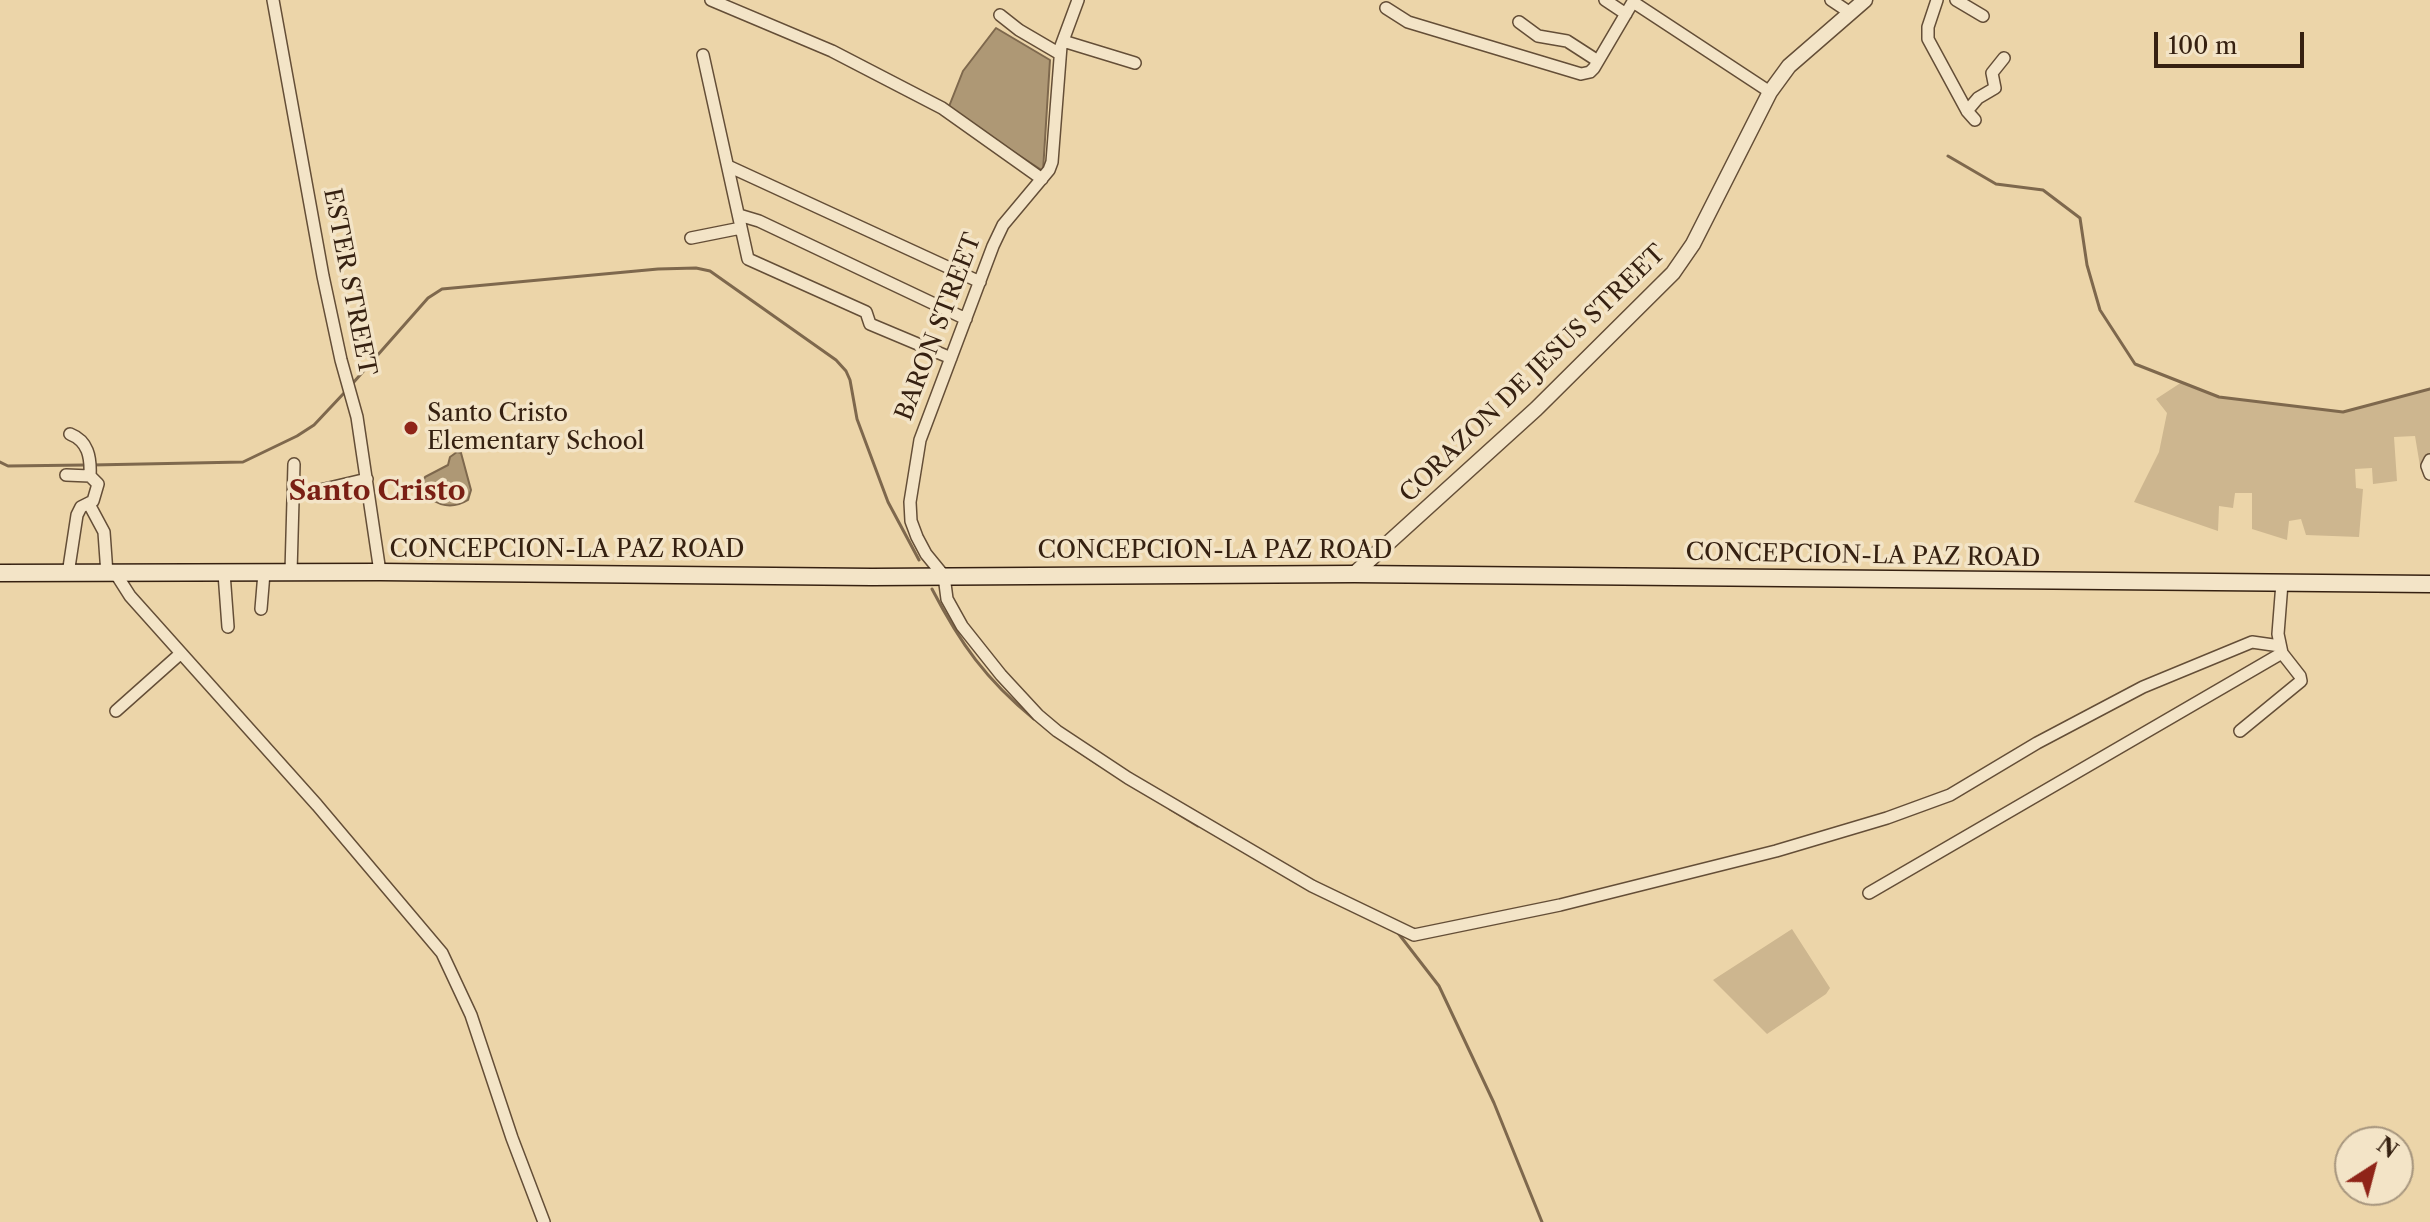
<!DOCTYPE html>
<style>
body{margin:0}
#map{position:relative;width:2430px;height:1222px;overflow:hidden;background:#ecd5a9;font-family:"Libre Caslon Text",serif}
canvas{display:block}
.north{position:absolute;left:2334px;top:1126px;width:80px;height:80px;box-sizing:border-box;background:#f3e4c7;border:2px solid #a7967e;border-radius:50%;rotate:36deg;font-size:22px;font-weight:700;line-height:32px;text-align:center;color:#362111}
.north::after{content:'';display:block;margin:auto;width:28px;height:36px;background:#8f2418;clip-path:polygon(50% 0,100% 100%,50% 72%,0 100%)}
.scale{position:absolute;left:2154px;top:32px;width:150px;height:36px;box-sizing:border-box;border:4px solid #362111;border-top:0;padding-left:10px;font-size:24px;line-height:28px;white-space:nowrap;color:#362111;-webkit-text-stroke:6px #f3e4c7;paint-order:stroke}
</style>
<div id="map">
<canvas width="2430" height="1222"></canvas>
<div class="north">N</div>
<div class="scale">100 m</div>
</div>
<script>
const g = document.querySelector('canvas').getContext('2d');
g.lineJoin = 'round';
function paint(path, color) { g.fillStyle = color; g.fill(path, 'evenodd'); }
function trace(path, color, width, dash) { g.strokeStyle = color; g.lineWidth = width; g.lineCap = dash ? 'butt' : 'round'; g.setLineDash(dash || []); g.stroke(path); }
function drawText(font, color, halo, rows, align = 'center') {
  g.font = font + ' "Libre Caslon Text",serif'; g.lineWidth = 7; g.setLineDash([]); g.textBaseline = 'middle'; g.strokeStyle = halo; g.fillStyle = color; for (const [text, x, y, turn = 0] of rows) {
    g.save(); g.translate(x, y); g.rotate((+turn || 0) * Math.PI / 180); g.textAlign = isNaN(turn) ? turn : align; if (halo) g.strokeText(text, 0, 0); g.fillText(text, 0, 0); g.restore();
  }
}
paint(new Path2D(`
 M2182 382 2219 397 2343 412 2430 389V456L2420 466 2415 436 2394 437 2397 481 2373 484 2372 468 2355 469 2356 488 2363 489 2359 537 2306 535 2301 519 2289 521 2287 540 2252 529V493H2235L2233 508 2219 506 2218 531 2134 502 2159 452 2167 413 2156 399Z
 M1792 929 1830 988 1826 994 1767 1034 1713 980Z`), '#cdb68f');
const water = new Path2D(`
 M996 28 1050 60 1043 171 948 109 963 71Z
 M457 452 461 453 471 490 468 500C450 511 429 505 422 485L425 477 448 465 450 457Z`);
paint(water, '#ae9875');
trace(water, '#7e684d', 2);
trace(new Path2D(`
 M1948 156 1996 184 2043 190 2080 218 2087 265 2100 310 2135 364 2219 397 2343 412 2430 389
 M353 383 428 298 442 289 658 269 696 268 710 271 836 360 846 371 850 380 857 419 888 502 919 560
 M0 462 8 466 85 465
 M92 465 243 462 297 436 314 425 345 392
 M932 589C960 643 986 680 1034 719
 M1066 743 1099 765
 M1170 809 1198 826
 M1398 933 1439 986 1494 1103 1542 1222`), '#7e684d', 3);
const minor = new Path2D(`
 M273 0 323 276 341 360 357 417 380 572
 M711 0 832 51 942 108 1042 179
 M1078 0 1061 46 1052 162 1049 170 1003 225 993 246 920 440 910 502 911 521 917 537 926 554 944 576 947 599 962 626 1001 675 1038 715 1057 731 1128 778 1312 886 1414 935 1560 905 1776 851 1887 818 1950 795 2037 743 2143 687 2252 642 2280 646
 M1605 0 1626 14
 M1831 0 1849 12
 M1937 0 1928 27V39L1967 111 1975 120
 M1956 0 1983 16
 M1633 2 1770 92
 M1386 8 1408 22 1581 74 1590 72 1594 68 1634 0
 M1000 15 1019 30 1060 54
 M1519 22 1538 36 1567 41 1598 61
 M1063 41 1135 63
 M703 55 748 259 866 312 870 324 951 358
 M1967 111 1978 98 1995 88 1992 73 2004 58
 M728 166 980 282
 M739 215 759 221 966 319
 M691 238 741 228
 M70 434C88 441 91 457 90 476
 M2430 460 2427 466 2430 474
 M66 475 90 476 98 484 93 501 81 507 77 515 68 574
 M295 496 367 479
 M89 504 104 532 107 574
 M291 572 294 464
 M224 573 228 627
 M116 574 130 596 317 805 442 953 471 1015 512 1138 544 1222
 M261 609 264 573
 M116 711 180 654
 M2240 731 2301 681 2300 676 2282 653 2278 634 2282 583
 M1869 893 2282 653`);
const tertiary = new Path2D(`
 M1354 574 1536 409 1673 273 1693 244 1770 92 1789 66 1865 0`);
const secondary = new Path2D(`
 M0 573 380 572 872 577 1354 574 2430 584`);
trace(minor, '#644e37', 14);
trace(tertiary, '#644e37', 17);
trace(secondary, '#362111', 19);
trace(minor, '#f3e4c7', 11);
trace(tertiary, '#f3e4c7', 14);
trace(secondary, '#f3e4c7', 16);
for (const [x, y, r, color] of [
 [411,428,8,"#8f2418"]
]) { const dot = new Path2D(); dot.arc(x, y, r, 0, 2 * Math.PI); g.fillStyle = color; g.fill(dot); trace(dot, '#f3e4c7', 3); }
drawText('24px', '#362111', '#f3e4c7', [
 ["ESTER STREET",349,282,79],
 ["BARON STREET",939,327,-69],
 ["CORAZON DE JESUS STREET",1533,374,-44],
 ["CONCEPCION-LA PAZ ROAD",567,550],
 ["CONCEPCION-LA PAZ ROAD",1215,551],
 ["CONCEPCION-LA PAZ ROAD",1863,556,1]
]);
drawText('24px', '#362111', '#f3e4c7', [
 ["Santo Cristo",427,414],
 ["Elementary School",427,442]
], 'left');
drawText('bold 28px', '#7a1f14', '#f3e4c7', [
 ["Santo Cristo",377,492]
]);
</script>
